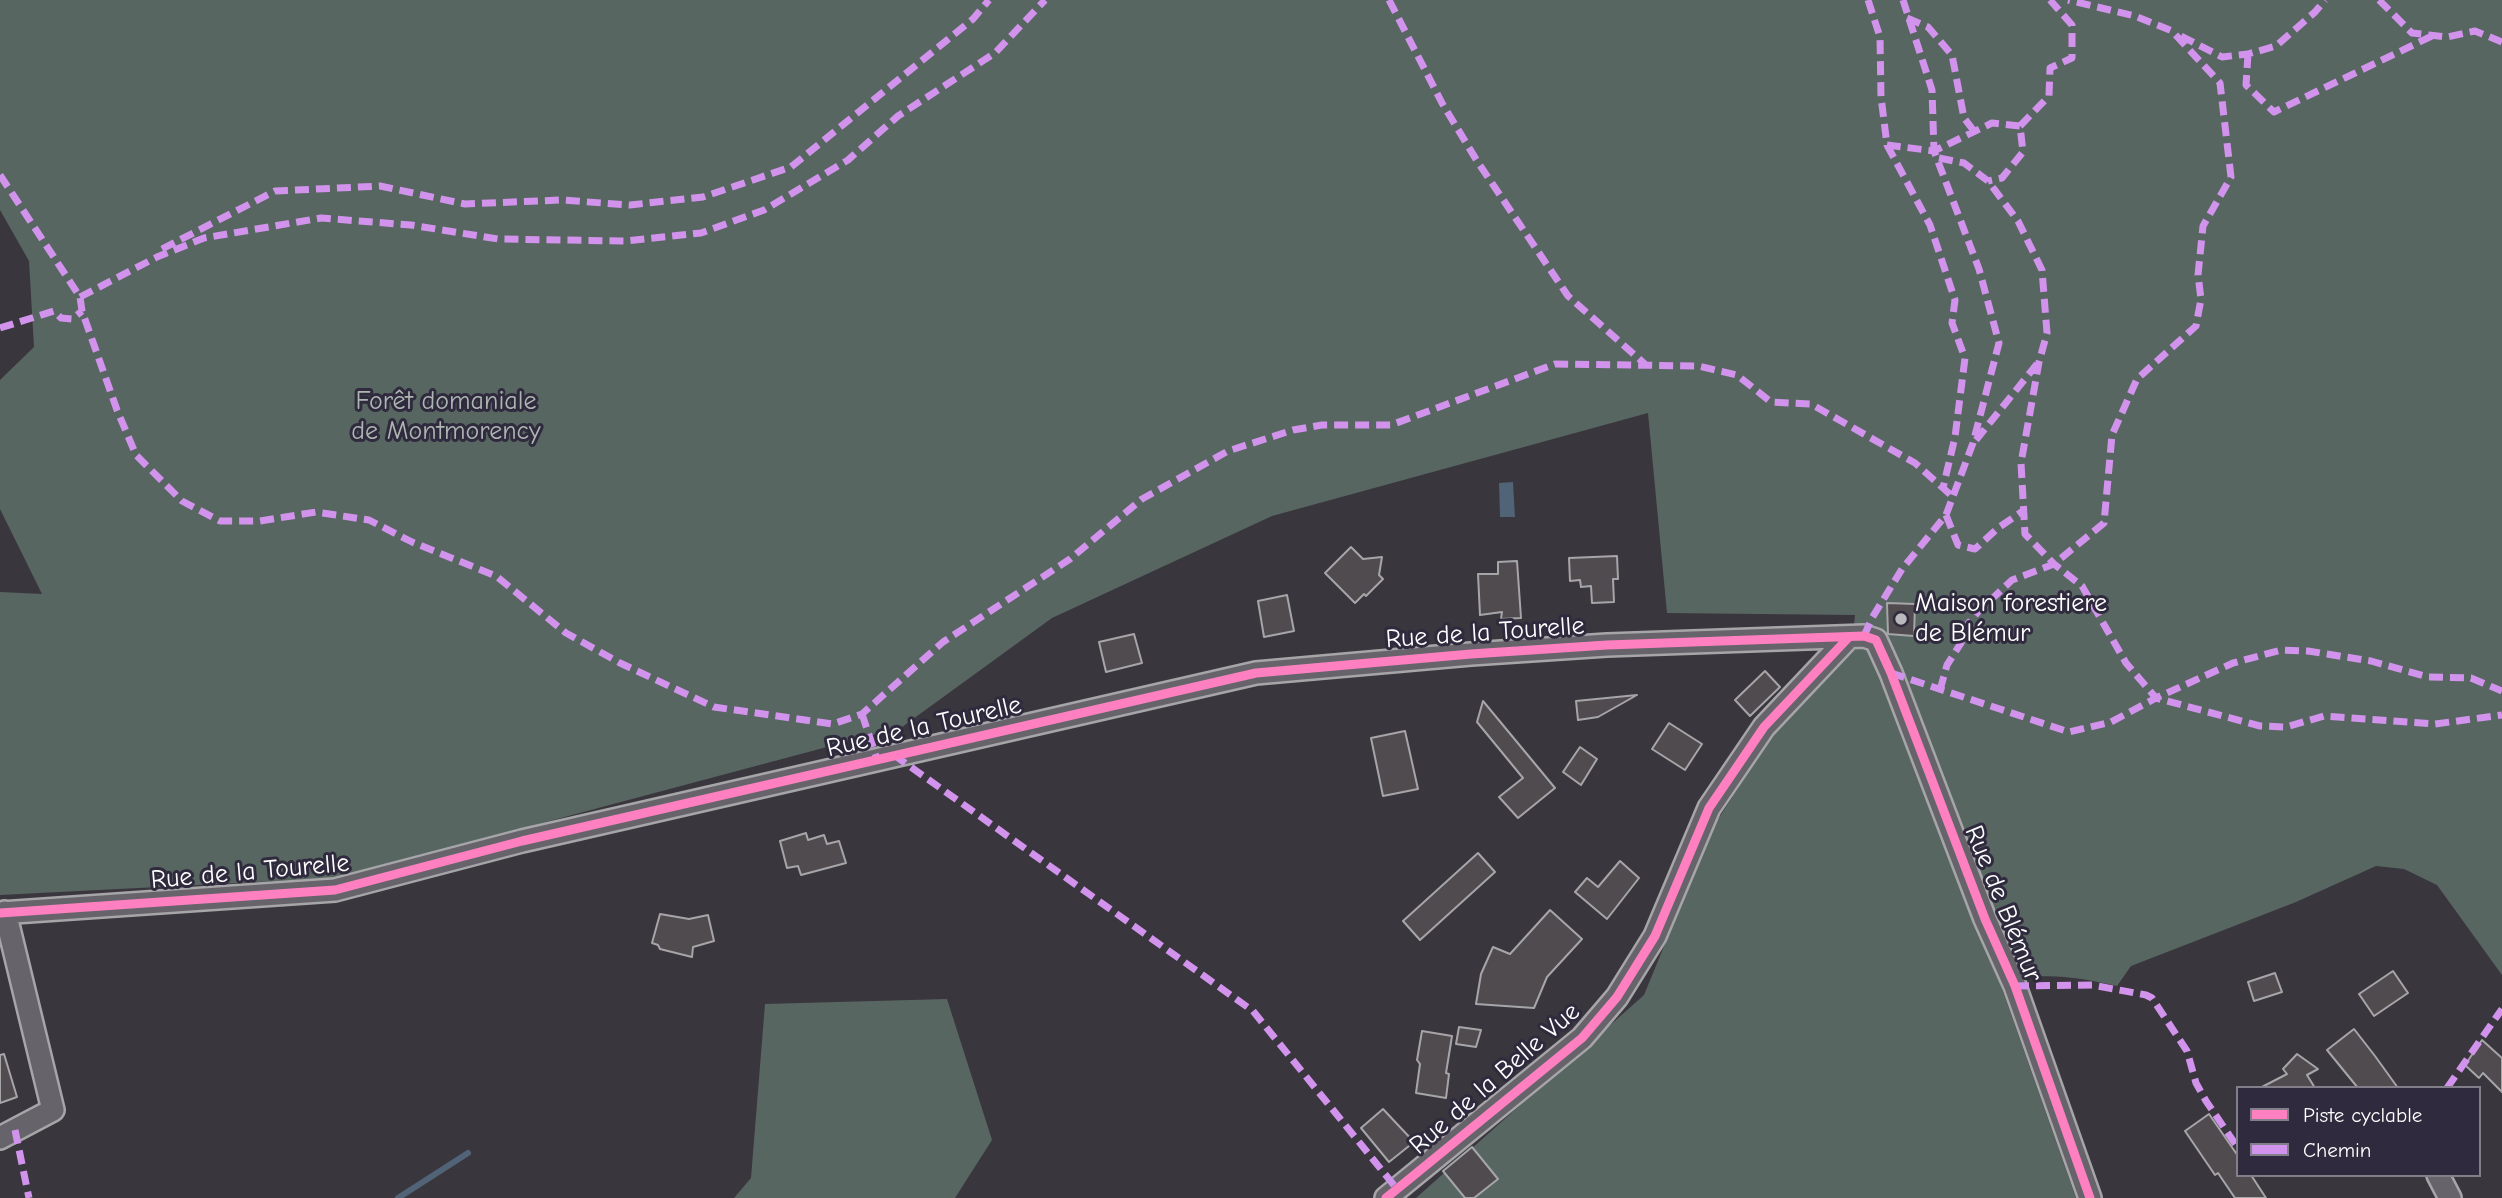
<!DOCTYPE html>
<meta charset="utf-8">
<style>
body{margin:0}
#map{position:relative;width:2502px;height:1198px;overflow:hidden;background:#3a363e;font-family:"Comic Neue",sans-serif}
canvas{display:block}
.legend{position:absolute;left:2236px;top:1086px;width:245px;height:91px;box-sizing:border-box;background:#2f2a3d;border:2px solid #827f8b;margin:0;padding:9px 12px;list-style:none;font-size:21px;color:#fff}
.legend li{display:flex;align-items:center;gap:14px;height:35px}
.legend b{width:35px;border:2px solid #827f8b}
</style>
<div id="map">
<canvas width="2502" height="1198"></canvas>
<ul class="legend">
<li><b style="height:9px;background:#ff80c0"></b>Piste cyclable</li>
<li><b style="height:9px;background:#d193ec"></b>Chemin</li>
</ul>
</div>
<script>
const g = document.querySelector('canvas').getContext('2d');
g.lineJoin = 'round';
function paint(path, color) { g.fillStyle = color; g.fill(path, 'evenodd'); }
function trace(path, color, width, dash) { g.strokeStyle = color; g.lineWidth = width; g.lineCap = dash ? 'butt' : 'round'; g.setLineDash(dash || []); g.stroke(path); }
function drawText(font, color, halo, rows, align = 'center') {
  g.font = font + ' "Comic Neue",sans-serif'; g.lineWidth = 6; g.setLineDash([]); g.textBaseline = 'middle'; g.strokeStyle = halo; g.fillStyle = color; for (const [text, x, y, turn = 0] of rows) {
    g.save(); g.translate(x, y); g.rotate((+turn || 0) * Math.PI / 180); g.textAlign = isNaN(turn) ? turn : align; if (halo) g.strokeText(text, 0, 0); g.fillText(text, 0, 0); g.restore();
  }
}
paint(new Path2D(`
 M0 0H2502V975L2437 885 2404 869 2376 866 2296 902 2131 966 2117 986C2077 977 2040 971 2000 983L2076 1198H1416L1644 995 1713 827 1771 737 1851 652 1855 615 1667 613 1648 413 1272 516 1052 618 902 727 336 878 0 895V592L42 594 0 509V380L34 347 29 261 0 210Z
 M947 999 992 1140 955 1198H734L751 1178 765 1004Z`), '#586661');
paint(new Path2D(`
 M1513 482 1515 517H1500L1499 483Z`), '#506377');
trace(new Path2D(`
 M398 1198 468 1153`), '#506377', 6);
const building = new Path2D(`
 M1351 547 1363 559 1382 557 1379 575 1383 579 1366 596 1364 594 1355 603 1325 573Z
 M1617 556 1618 579H1613L1614 602 1592 603 1591 586 1581 587 1580 580 1570 581 1569 558Z
 M1517 561 1521 618 1501 619 1502 612 1480 615 1478 574H1498V562Z
 M1287 595 1294 631 1264 637 1258 601Z
 M1887 603 1915 604 1914 636 1888 634Z
 M1134 634 1142 663 1106 672 1099 642Z
 M1765 671 1780 687 1750 716 1735 700Z
 M1637 695 1598 717 1578 720 1576 701Z
 M1483 701 1555 788 1518 818 1499 797 1523 778 1477 722Z
 M1669 723 1702 744 1685 770 1652 749Z
 M1405 731 1418 789 1383 796 1371 738Z
 M1580 747 1597 759 1581 785 1563 772Z
 M806 833 808 840 824 835 827 844 839 841 846 863 801 875 798 866 787 868 780 841Z
 M1478 853 1495 872 1420 940 1403 921Z
 M1620 861 1639 878 1607 919 1575 892 1587 878 1598 887Z
 M1550 910 1582 939 1547 977 1534 1008 1476 1004 1481 974 1493 947 1510 954Z
 M660 914 689 919 708 915 714 941 693 947 692 957 660 949 658 945 652 943Z
 M2393 971 2408 993 2374 1016 2359 994Z
 M2275 973 2282 992 2254 1001 2248 982Z
 M1459 1027 1481 1030 1476 1047 1456 1044Z
 M2354 1029 2375 1056 2398 1088H2358L2327 1050Z
 M1422 1031 1452 1036 1446 1073 1449 1074 1446 1098 1416 1093 1420 1064 1417 1060Z
 M2482 1040 2502 1058V1092L2483 1073 2479 1078 2465 1065Z
 M4 1054 17 1097 0 1103V1055Z
 M2297 1054 2318 1069 2307 1075 2315 1088H2260L2287 1074 2283 1069Z
 M1383 1109 1414 1142 1389 1162 1361 1128Z
 M2209 1114 2238 1156V1175H2251L2266 1198H2235L2218 1173 2215 1175 2185 1131Z
 M1472 1147 1498 1179 1474 1198H1465L1443 1171Z`);
paint(building, '#504b4e');
trace(building, '#a6a5a8', 2);
const minor = new Path2D(`
 M0 913 335 890 522 841 1256 673 1471 654 1607 645 1864 636 1876 640 1891 673 1985 919 2015 986 2090 1198
 M0 1138 53 1110 5 912
 M2438 1175 2450 1198
 M1386 1198 1582 1038 1617 997 1655 936 1709 808 1764 727 1849 637`);
trace(minor, '#a6a5a8', 26);
trace(minor, '#66646a', 21);
trace(new Path2D(`
 M1389 0 1442 103 1477 161 1568 296 1646 365
 M1868 0 1880 37 1881 97 1887 145 1934 151 1992 123 2020 126 2023 152 2002 178 1988 181
 M2379 0 2412 33 2447 37 2475 31 2502 42
 M1907 18 1928 27 1952 55 1964 118 1974 131
 M2181 36 2222 57 2248 54 2276 46 2315 12 2325 0
 M2248 54 2246 85 2274 112 2432 36
 M2020 126 2049 96 2050 68 2072 58V25L2050 0
 M1887 145 1930 225 1955 300 1952 323 1965 358 1955 437 1943 488
 M1939 158 1964 163 1988 181 2018 221 2042 270 2047 333 2039 362 2021 463 2025 534 2054 564 2082 586 2126 663 2156 698 2260 726 2286 727 2324 716 2435 724 2502 715
 M0 175 80 297 82 311 117 410 136 455 182 501 220 521H260L316 512 369 520 412 542 496 576 566 633 620 663 714 707 833 724 862 714 943 642 1070 559 1142 499 1228 451 1293 430 1322 425H1391L1555 364 1698 366 1737 375 1771 402 1811 404 1915 463 1952 496
 M162 249 275 191 380 186 465 204 561 200 630 205 703 197 791 167 973 19 989 0
 M80 297 157 257 204 238 321 218 411 225 498 239 625 241 701 233 764 210 848 160 898 116 995 53 1045 0
 M0 328 54 311 61 318 72 319 82 311
 M1976 440 2037 364
 M1946 515 1958 545 1975 549 1998 528 2023 511
 M1864 636 1872 618 1902 569 1946 515 1973 443 1999 343 1979 269 1934 151 1932 90 1903 0
 M1891 673 2069 732 2111 722 2156 698 2233 663 2281 650 2308 651 2371 661 2428 677 2471 678 2502 691
 M1940 690 1947 665 1961 643 1966 626 1978 612 2012 580 2054 564 2104 523 2112 435 2137 379 2196 326 2201 299 2198 275 2203 226 2231 177 2220 83 2172 31 2135 16 2068 0
 M862 714 877 759
 M894 755 1253 1011 1397 1189
 M2015 986 2092 985 2146 995 2152 998 2187 1051 2196 1083 2206 1101 2238 1148
 M2447 1088 2502 1009
 M15 1130 29 1198`), '#d193ec', 7, [14, 7]);
trace(new Path2D(`
 M0 913 335 890 522 841 1256 673 1471 654 1607 645 1864 636 1876 640 1891 673 1985 919 2015 986 2090 1198
 M1386 1198 1582 1038 1617 997 1655 936 1709 808 1764 727 1849 637`), '#ff80c0', 9);
for (const [x, y, r, color] of [
 [1901,619,7,"#bab9bb"]
]) { const dot = new Path2D(); dot.arc(x, y, r, 0, 2 * Math.PI); g.fillStyle = color; g.fill(dot); trace(dot, '#2f2a3d', 2.5); }
drawText('26px', '#aeb6b2', '#2f2a3d', [
 ["Forêt domaniale",446,402],
 ["de Montmorency",446,432]
]);
drawText('26px', '#fff', '#2f2a3d', [
 ["Maison forestiere",1915,604],
 ["de Blémur",1915,634]
], 'left');
drawText('26px', '#fff', '#2f2a3d', [
 ["Rue de la Tourelle",1485,633,-4],
 ["Rue de la Tourelle",924,727,-13],
 ["Rue de la Tourelle",250,872,-5],
 ["Rue de Blémur",2003,904,68],
 ["Rue de la Belle Vue",1495,1079,-41]
]);
</script>
